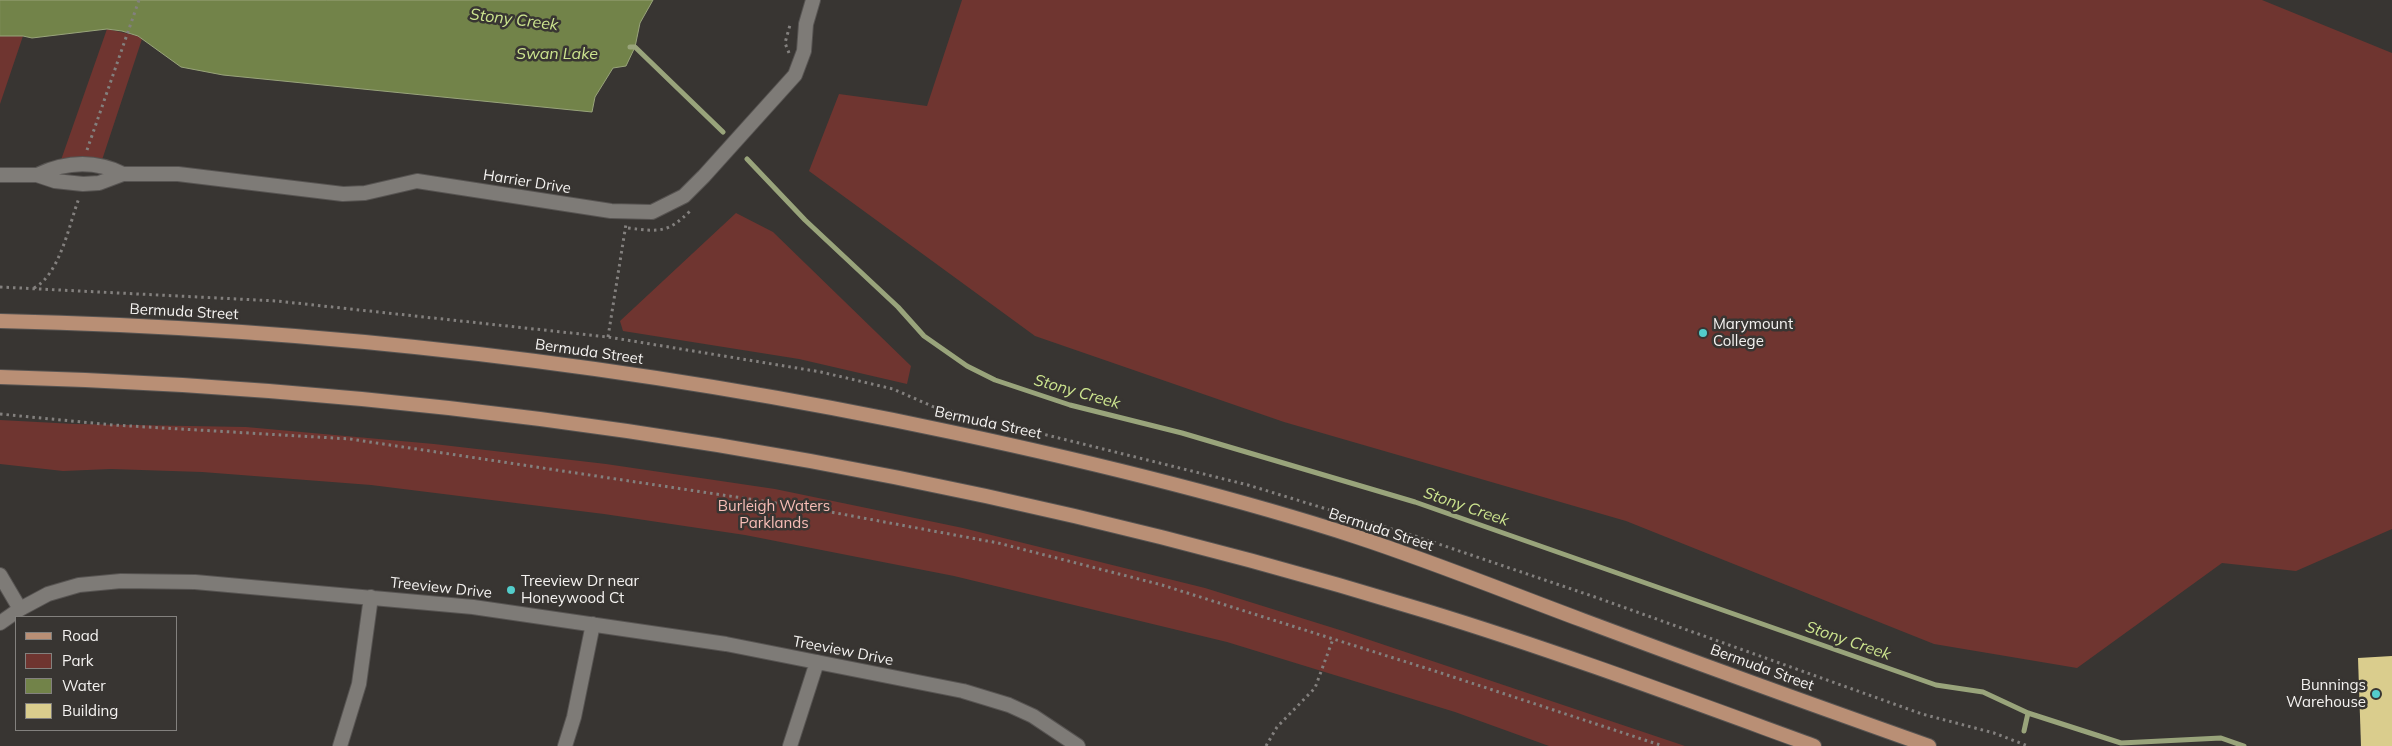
<!DOCTYPE html>
<style>
body{margin:0}
#map{position:relative;width:2392px;height:746px;overflow:hidden;background:#383532;font-family:Mulish,sans-serif}
canvas{display:block}
.legend{position:absolute;left:15px;top:616px;width:162px;height:115px;box-sizing:border-box;background:#383532;border:1px solid #83817e;margin:0;padding:6px 9px;list-style:none;font-size:15px;color:#f4f2f0}
.legend li{display:flex;align-items:center;gap:10px;height:25px}
.legend b{width:25px;border:1px solid #83817e}
</style>
<div id="map">
<canvas width="2392" height="746"></canvas>
<ul class="legend">
<li><b style="height:6px;background:#b98f75"></b>Road</li>
<li><b style="height:14px;background:#6f3530"></b>Park</li>
<li><b style="height:14px;background:#728349"></b>Water</li>
<li><b style="height:14px;background:#dacd8d"></b>Building</li>
</ul>
</div>
<script>
const g = document.querySelector('canvas').getContext('2d');
g.lineJoin = 'round';
function paint(path, color) { g.fillStyle = color; g.fill(path, 'evenodd'); }
function trace(path, color, width, dash) { g.strokeStyle = color; g.lineWidth = width; g.lineCap = dash ? 'butt' : 'round'; g.setLineDash(dash || []); g.stroke(path); }
function drawText(font, color, halo, rows, align = 'center') {
  g.font = font + ' Mulish,sans-serif'; g.lineWidth = 5; g.setLineDash([]); g.textBaseline = 'middle'; g.strokeStyle = halo; g.fillStyle = color; for (const [text, x, y, turn = 0] of rows) {
    g.save(); g.translate(x, y); g.rotate((+turn || 0) * Math.PI / 180); g.textAlign = isNaN(turn) ? turn : align; if (halo) g.strokeText(text, 0, 0); g.fillText(text, 0, 0); g.restore();
  }
}
paint(new Path2D(`
 M962 0H2262L2392 53V529L2296 571 2222 563 2077 668 1934 644 1626 521 1284 422 1035 336 809 171 839 94 927 106Z
 M107 29 138 36 142 39 102 160 71 158 61 160Z
 M0 36H23L0 104Z
 M736 213 773 232 911 366 907 384 799 359 623 331 620 321Z
 M0 420 75 424 246 427 434 444 606 464 775 489 963 528 1205 588 1343 631 1685 746H1549L1455 712 1227 642 954 576 745 535 604 514 371 485 202 472 111 469 63 471 0 464Z`), '#6f3530');
const water = new Path2D(`
 M0 0H653L640 23 635 47 626 66 613 68 595 97 592 112 223 75 181 67 138 36 122 31 107 29 32 38 23 36H0Z`);
paint(water, '#728349');
trace(water, '#99a47b', 1);
trace(new Path2D(`
 M630 47H635L723 132
 M747 159 805 220 898 307 924 336 967 366 995 380 1070 405 1182 433 1415 502 1936 685 1983 692 2028 713 2121 743 2221 738 2244 746
 M2024 731 2028 713`), '#99a47b', 5);
paint(new Path2D(`
 M2392 656V746H2361L2358 658Z`), '#dacd8d');
const minor = new Path2D(`
 M0 175H37L55 181 83 184 99 183 123 174H178L343 194 365 193 417 181 611 211 652 212 684 196 704 176 795 75 804 51 806 24 813 0
 M37 175C65 162 95 160 123 174
 M0 575 20 609
 M0 623 20 609 48 594 79 585 121 581 195 582 473 607 726 644 963 691 1009 705 1033 716 1078 746
 M340 746 359 684 371 597
 M565 746 574 717 593 624
 M790 746 817 662`);
const primary = new Path2D(`
 M0 321C320 328 638 365 951 432 1087 461 1224 494 1357 537 1433 562 1507 592 1582 620 1697 663 1813 705 1929 746
 M0 377C484 390 962 469 1426 611 1557 651 1685 699 1814 746`);
trace(minor, '#575452', 16);
trace(primary, '#575452', 16);
trace(new Path2D(`
 M789 53 785 43 790 25
 M87 150 139 0
 M628 228C659 232 668 233 690 211
 M0 287 277 301 608 337 821 372 893 389 934 407 1248 485 1418 537 1595 597 1922 714 1994 733 2028 746
 M34 288C60 274 69 225 79 198
 M608 337 626 224
 M0 414 113 425 350 439 809 508 998 543 1162 585 1438 672 1663 746
 M1266 746 1277 727 1315 688 1333 639`), '#83807e', 3, [2.5, 4]);
trace(minor, '#7e7b77', 14);
trace(primary, '#b98f75', 14);
for (const [x, y, r, color] of [
 [1703,333,5,"#53cdcb"],
 [511,590,5,"#53cdcb"],
 [2376,694,5,"#53cdcb"]
]) { const dot = new Path2D(); dot.arc(x, y, r, 0, 2 * Math.PI); g.fillStyle = color; g.fill(dot); trace(dot, '#383532', 2); }
drawText('15px', '#f4f2f0', '#383532', [
 ["Harrier Drive",527,182,9],
 ["Bermuda Street",184,312,3],
 ["Bermuda Street",589,352,8],
 ["Bermuda Street",988,423,12],
 ["Bermuda Street",1381,530,18],
 ["Treeview Drive",441,588,6],
 ["Treeview Drive",843,651,11],
 ["Bermuda Street",1762,668,20]
]);
drawText('15px', '#f4f2f0', '#383532', [
 ["Marymount",1713,324],
 ["College",1713,341],
 ["Treeview Dr near",521,581],
 ["Honeywood Ct",521,598],
 ["Bunnings",2366,685,"right"],
 ["Warehouse",2366,702,"right"]
], 'left');
drawText('15px', '#f8beb7', '#383532', [
 ["Burleigh Waters",774,506],
 ["Parklands",774,523]
]);
drawText('italic 16px', '#cde58f', '#383532', [
 ["Stony Creek",514,20,7],
 ["Swan Lake",557,54],
 ["Stony Creek",1077,392,16],
 ["Stony Creek",1466,507,19],
 ["Stony Creek",1848,641,19]
]);
</script>
